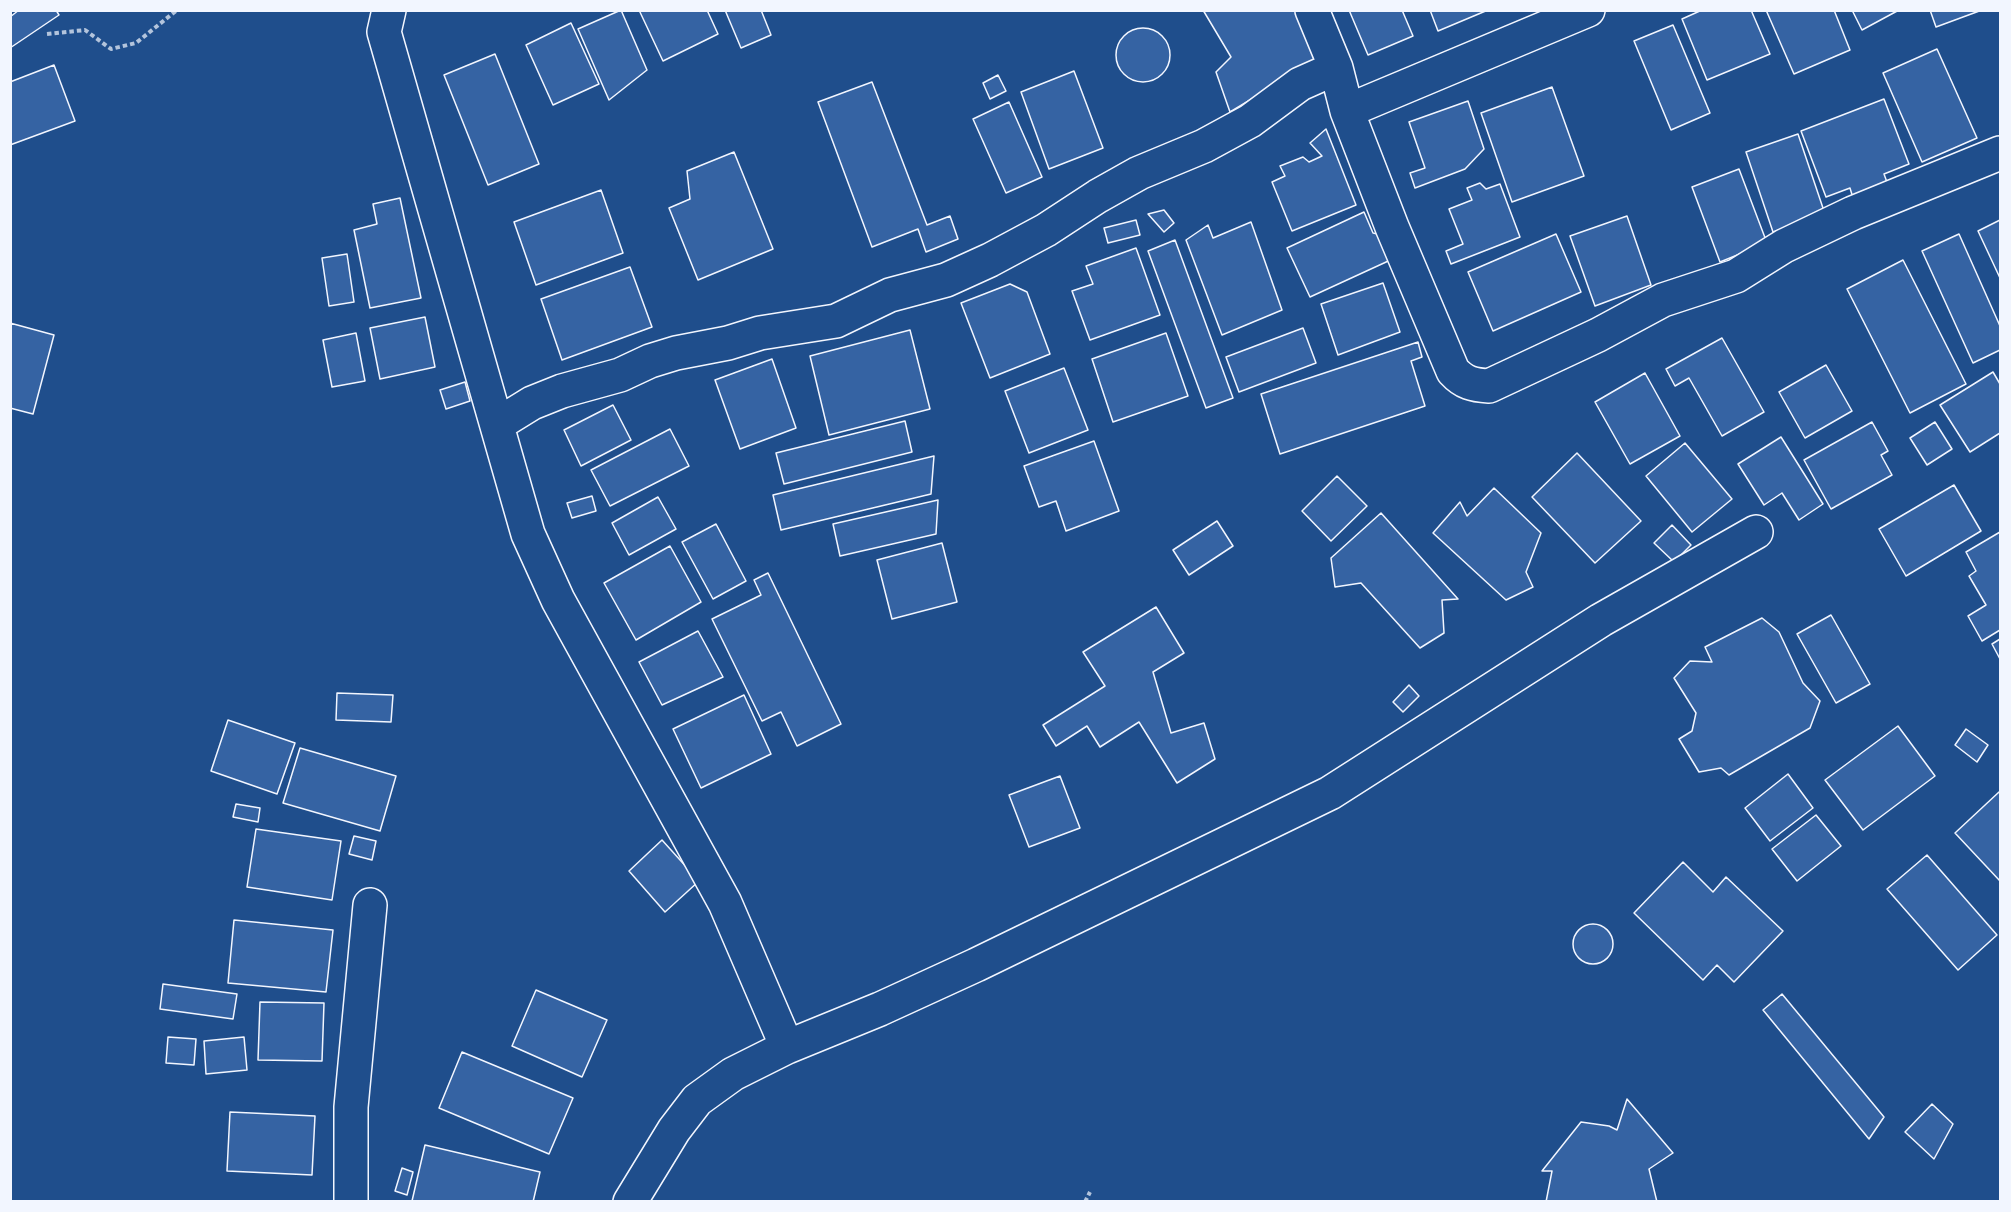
<!DOCTYPE html>
<style>
body{margin:0}
#map{position:relative;width:2011px;height:1212px;overflow:hidden;background:#1f4e8c;font-family:Karla,sans-serif}
canvas{display:block}
.frame{position:absolute;inset:0;border:12px solid #f2f6ff;pointer-events:none}
</style>
<div id="map">
<canvas width="2011" height="1212"></canvas>
<div class="frame"></div>
</div>
<script>
const g = document.querySelector('canvas').getContext('2d');
g.lineJoin = 'round';
function paint(path, color) { g.fillStyle = color; g.fill(path, 'evenodd'); }
function trace(path, color, width, dash) { g.strokeStyle = color; g.lineWidth = width; g.lineCap = dash ? 'butt' : 'round'; g.setLineDash(dash || []); g.stroke(path); }
const building = new Path2D(`
 M19 10H56L59 15 10 48V17Z
 M621 10 647 70 609 100 578 29Z
 M639 10H707L718 34 663 61Z
 M725 10H761L771 35 741 48Z
 M1295 10 1315 61 1230 112 1216 72 1231 57 1203 10Z
 M1349 10H1402L1413 36 1368 55Z
 M1430 10H1488L1438 31Z
 M1702 10H1751L1770 54 1707 80 1682 19Z
 M1766 10H1834L1850 50 1794 74Z
 M1852 10H1899L1862 30Z
 M1930 10H1982L1936 27Z
 M571 23 599 84 553 105 526 45Z
 M1673 25 1710 113 1671 130 1634 41Z
 M1116 55a27 27 0 1 1 54 0a27 27 0 1 1-54 0Z
 M1937 49 1977 138 1922 162 1883 73Z
 M495 54 539 164 488 185 444 75Z
 M54 65 75 121 10 145V82Z
 M1074 71 1103 148 1049 169 1021 92Z
 M998 75 1006 91 990 99 983 83Z
 M872 82 927 225 950 216 958 239 926 252 918 229 872 247 818 102Z
 M1552 87 1584 176 1512 202 1481 113Z
 M1884 99 1909 164 1884 174 1888 185 1853 198 1850 188 1826 197 1801 131Z
 M1468 101 1484 149 1465 169 1415 188 1410 173 1425 168 1409 122Z
 M1009 102 1042 177 1006 193 973 119Z
 M1326 129 1356 205 1292 231 1272 182 1285 176 1280 166 1303 157 1309 162 1322 156 1310 143Z
 M1798 134 1825 214 1773 232 1746 152Z
 M734 152 773 249 698 280 669 208 690 199 687 171Z
 M1739 169 1767 243 1720 262 1692 187Z
 M1480 183 1486 189 1500 184 1520 237 1451 264 1446 251 1463 244 1449 209 1472 200 1467 188Z
 M601 190 623 253 536 285 514 222Z
 M400 198 421 298 370 308 354 230 377 224 373 204Z
 M1164 210 1174 223 1164 232 1148 214Z
 M1364 212 1373 233 1387 236 1397 257 1310 297 1287 248Z
 M1627 216 1651 285 1595 306 1570 236Z
 M2000 216V278L1978 231 2000 220Z
 M1136 220 1140 235 1108 243 1104 228Z
 M1251 222 1282 310 1222 335 1186 240 1208 225 1213 238Z
 M1556 234 1581 292 1493 331 1468 272Z
 M1959 234 2000 326V350L1973 363 1922 251Z
 M1175 240 1233 398 1206 408 1148 251Z
 M1136 248 1160 315 1090 340 1072 291 1093 284 1086 266Z
 M347 254 354 302 329 306 322 258Z
 M1903 260 1966 384 1910 413 1847 289Z
 M630 267 652 327 562 360 541 299Z
 M1383 283 1400 332 1338 355 1321 304Z
 M1010 284 1027 292 1050 354 990 378 961 303Z
 M425 317 435 367 380 379 370 328Z
 M10 323 54 335 33 414 10 408Z
 M1303 328 1316 363 1239 392 1226 357Z
 M910 330 930 409 829 435 810 356Z
 M356 333 365 381 332 387 323 340Z
 M1166 333 1188 396 1113 422 1092 359Z
 M1722 338 1764 412 1722 436 1689 378 1675 386 1666 369Z
 M1418 342 1422 357 1411 361 1425 406 1280 454 1261 394Z
 M772 359 796 428 740 449 715 380Z
 M1826 365 1852 411 1805 438 1779 392Z
 M1064 368 1088 430 1029 453 1005 391Z
 M1993 372 2000 384V433L1970 452 1940 405Z
 M1645 373 1680 436 1630 464 1595 402Z
 M465 382 470 401 446 409 440 390Z
 M613 405 631 440 581 466 564 430Z
 M905 421 912 452 784 484 776 453Z
 M1872 422 1888 451 1881 455 1892 475 1831 509 1804 460Z
 M1935 422 1952 449 1927 465 1910 438Z
 M670 429 689 466 610 506 591 470Z
 M1781 437 1823 504 1799 520 1782 493 1764 505 1738 464Z
 M1094 441 1119 511 1066 531 1056 501 1039 507 1024 466Z
 M1685 443 1732 499 1692 532 1646 476Z
 M1577 453 1641 521 1595 563 1532 497Z
 M934 456 931 494 781 530 773 495Z
 M1337 476 1367 506 1331 541 1302 511Z
 M1954 485 1981 531 1906 576 1879 529Z
 M1494 488 1541 533 1526 572 1533 587 1506 600 1433 533 1460 502 1467 516Z
 M592 496 596 511 572 518 567 503Z
 M658 497 676 529 629 555 612 523Z
 M938 500 936 534 840 556 833 524Z
 M1381 513 1458 599 1442 600 1444 633 1420 648 1361 583 1335 587 1331 558Z
 M1217 521 1233 546 1189 575 1173 550Z
 M716 524 746 581 713 599 682 542Z
 M1672 525 1691 545 1674 562 1654 543Z
 M2000 532V630L1982 641 1968 616 1986 605 1969 576 1976 571 1966 552Z
 M942 543 957 602 892 619 877 560Z
 M670 546 701 602 636 640 604 583Z
 M768 573 841 724 797 746 781 712 762 721 712 619 761 595 754 580Z
 M1156 607 1184 653 1153 672 1171 733 1204 723 1215 759 1177 783 1139 722 1100 747 1087 726 1056 746 1043 725 1105 686 1083 652Z
 M1831 615 1870 684 1836 703 1797 634Z
 M1762 618 1779 632 1803 683 1820 701 1810 728 1729 775 1721 768 1699 772 1679 739 1692 731 1696 713 1674 678 1690 661 1712 662 1705 647Z
 M698 631 723 677 662 705 639 662Z
 M2000 639V659L1992 644Z
 M1409 685 1419 696 1403 712 1393 702Z
 M337 693 393 695 391 722 336 720Z
 M744 695 771 754 701 788 673 729Z
 M228 720 295 743 277 794 211 771Z
 M1898 726 1935 776 1863 830 1825 780Z
 M1966 729 1988 745 1977 762 1955 745Z
 M300 748 396 776 380 831 283 803Z
 M1788 774 1813 808 1770 841 1745 808Z
 M1060 776 1080 828 1029 847 1009 795Z
 M1999 792 2000 793V881L1955 833Z
 M236 804 260 808 258 822 233 817Z
 M1816 815 1841 846 1797 881 1772 849Z
 M256 829 341 841 332 900 247 887Z
 M354 836 376 841 372 860 349 854Z
 M662 840 699 881 665 912 629 871Z
 M1927 855 1997 935 1958 970 1887 889Z
 M1683 862 1713 892 1726 877 1783 931 1734 982 1717 965 1703 980 1634 913Z
 M234 920 333 930 326 992 228 983Z
 M1573 944a20 20 0 1 1 40 0a20 20 0 1 1-40 0Z
 M163 984 237 994 233 1019 160 1009Z
 M536 990 607 1020 582 1077 512 1046Z
 M1782 994 1884 1117 1869 1139 1763 1010Z
 M260 1002 324 1003 322 1061 258 1060Z
 M168 1037 196 1039 194 1065 166 1063Z
 M244 1037 247 1070 206 1074 204 1041Z
 M462 1052 573 1098 549 1154 439 1108Z
 M1627 1099 1673 1153 1649 1169 1657 1202H1546L1552 1171H1542L1581 1122 1609 1126 1617 1130Z
 M1932 1104 1953 1124 1934 1159 1905 1132Z
 M230 1112 315 1116 312 1175 227 1171Z
 M425 1145 540 1172 533 1202 412 1201Z
 M402 1168 413 1172 407 1195 395 1191Z`);
paint(building, '#3563a3');
trace(building, '#f2f6ff', 1.5);
const minor = new Path2D(`
 M389 10 384 32 528 534 558 600 725 903 787 1047
 M1312 10 1336 68 1347 111 1392 227 1453 371C1464 383 1473 385 1489 386L1598 335 1663 300 1736 276 1784 246 1853 213 2000 153
 M1347 111 1588 10
 M498 424 532 403 562 391 620 375 650 361 676 353 728 343 760 333 836 321 890 295 946 280 990 260 1046 230 1098 196 1139 173 1204 146 1250 121 1300 84 1336 68
 M351 1202V1107L370 905
 M630 1202 674 1130 697 1100 733 1074 787 1047 880 1009 976 965 1330 793 1601 620 1756 532`);
trace(minor, '#f2f6ff', 36);
trace(new Path2D(`
 M47 34 85 30 111 49 136 43 177 10
 M1085 1202 1090 1192`), '#b3c4dc', 4, [4.5, 3]);
trace(minor, '#1f4e8c', 33);
</script>
